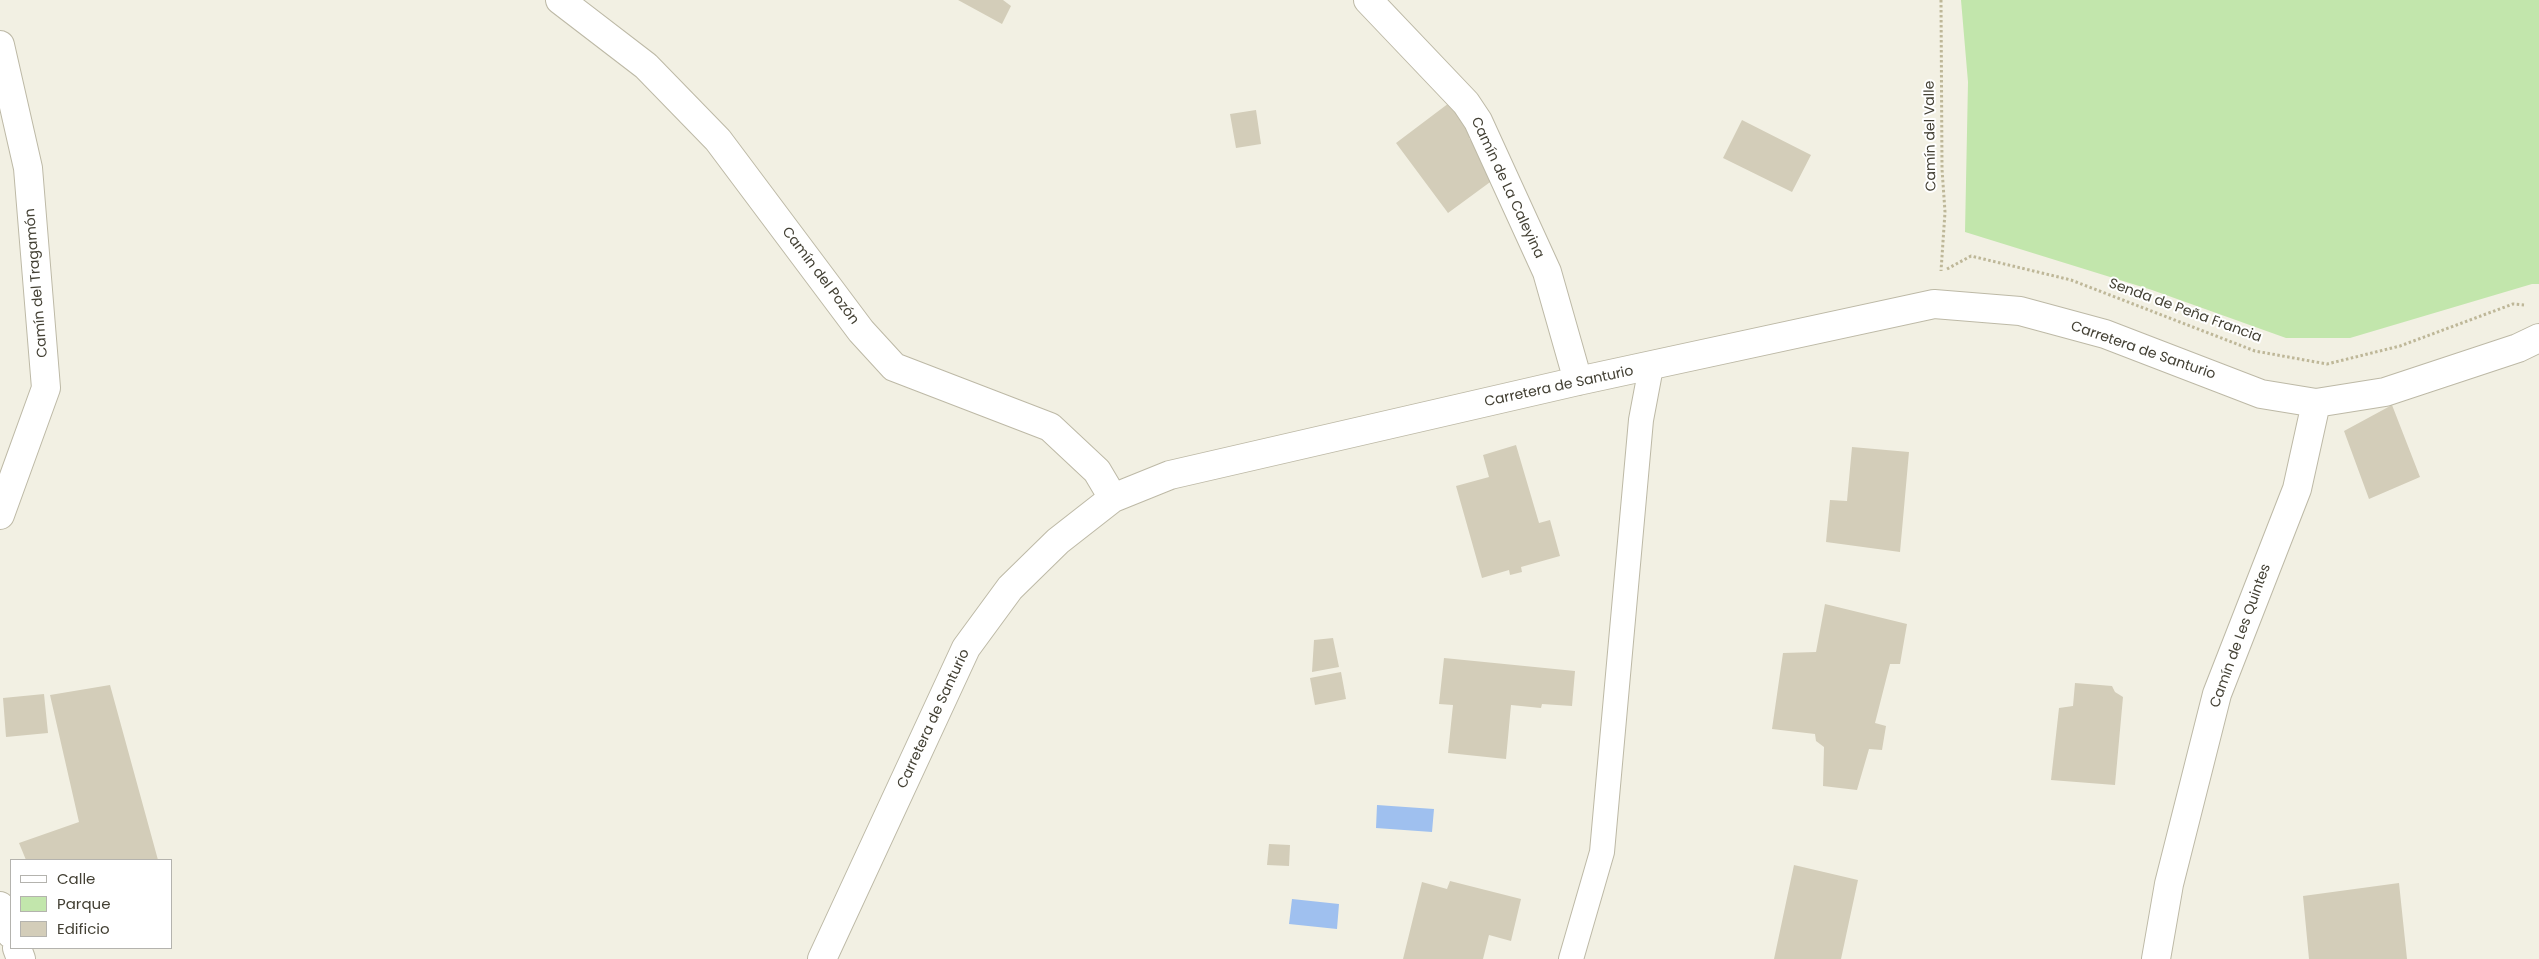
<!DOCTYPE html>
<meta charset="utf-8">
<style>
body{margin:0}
#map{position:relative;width:2539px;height:959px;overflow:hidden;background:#f2f0e3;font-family:Poppins,sans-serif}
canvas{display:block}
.legend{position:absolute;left:10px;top:859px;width:162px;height:90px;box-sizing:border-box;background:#fff;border:1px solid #b4b3ae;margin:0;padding:6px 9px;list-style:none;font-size:15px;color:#434034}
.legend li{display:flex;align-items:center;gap:10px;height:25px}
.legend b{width:25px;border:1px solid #b4b3ae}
</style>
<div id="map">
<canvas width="2539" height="959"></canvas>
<ul class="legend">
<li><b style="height:6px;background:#fff"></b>Calle</li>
<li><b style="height:14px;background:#c2e6ac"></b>Parque</li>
<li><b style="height:14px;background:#d3cdb9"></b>Edificio</li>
</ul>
</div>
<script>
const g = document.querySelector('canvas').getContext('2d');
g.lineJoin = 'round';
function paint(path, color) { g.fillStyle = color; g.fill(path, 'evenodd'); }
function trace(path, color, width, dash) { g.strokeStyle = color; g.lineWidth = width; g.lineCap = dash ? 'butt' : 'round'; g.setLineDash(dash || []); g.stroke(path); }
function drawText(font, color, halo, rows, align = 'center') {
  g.font = font + ' Poppins,sans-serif'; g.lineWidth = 4; g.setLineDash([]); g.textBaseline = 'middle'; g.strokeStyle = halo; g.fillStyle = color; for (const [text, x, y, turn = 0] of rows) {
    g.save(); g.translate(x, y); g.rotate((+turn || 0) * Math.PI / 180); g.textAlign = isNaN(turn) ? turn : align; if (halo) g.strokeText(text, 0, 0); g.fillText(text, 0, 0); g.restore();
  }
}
paint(new Path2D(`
 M1961 0H2539V284H2532L2350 338H2286L2152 290 1965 232 1968 82Z`), '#c2e6ac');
paint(new Path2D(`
 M1377 805 1434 809 1432 832 1376 828Z
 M1292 899 1339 904 1337 929 1289 924Z`), '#9fc0ef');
paint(new Path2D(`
 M958 0H1003L1011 6 1002 24Z
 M1453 100 1478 132 1469 138 1497 177 1448 213 1396 143Z
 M1256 110 1261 144 1236 148 1230 114Z
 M1742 120 1811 155 1792 192 1723 158Z
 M2392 405 2420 477 2369 499 2344 431Z
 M1516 445 1539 523 1550 520 1560 556 1521 567 1522 572 1510 575 1509 570 1482 578 1456 486 1489 477 1483 455Z
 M1852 447 1909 452 1900 552 1826 542 1830 500 1847 501Z
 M1825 604 1907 624 1900 664H1890L1875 723 1886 726 1882 750 1869 749 1857 790 1823 786 1824 747 1816 741 1815 734 1772 729 1783 653 1816 652Z
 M1333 638 1339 667 1312 672 1314 640Z
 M1444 658 1575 671 1572 706 1542 704 1541 708 1511 705 1506 759 1448 753 1453 705 1439 704Z
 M1341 672 1346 699 1315 705 1310 678Z
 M2075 683 2112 686 2115 692 2123 697 2115 785 2051 780 2059 708 2073 706Z
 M110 685 158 860H26L19 843 79 822 50 695Z
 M44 694 48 733 6 737 3 698Z
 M1269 844 1290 845 1289 866 1267 865Z
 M1794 865 1858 880 1841 959H1774Z
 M1450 881 1521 899 1511 941 1489 935 1483 959H1403L1422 882 1447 889Z
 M2399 883 2407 959H2309L2303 896Z`), '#d3cdb9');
const lane = new Path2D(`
 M1571 959 1602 852 1641 420 1651 367`);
const street = new Path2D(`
 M560 0 646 66 718 140 861 331 894 367 1050 427 1097 471 1113 498
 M1368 0 1466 103 1478 121 1547 272 1578 381
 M0 45 28 168 46 388 0 515
 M0 906 11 934
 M17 948 21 959
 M822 959 966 648 1010 588 1058 541 1113 498 1170 475 1578 381 1934 304 2020 311 2105 334 2261 394 2316 403 2385 392 2518 348 2539 338
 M2156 959 2169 884 2217 694 2297 489 2316 403`);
trace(lane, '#bdb9a6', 26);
trace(street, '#bdb9a6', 30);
trace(new Path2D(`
 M1941 0 1942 169 1945 212 1941 271
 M1947 269 1971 256 2071 280 2255 351 2327 364 2400 346 2513 304 2524 305`), '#beb798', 3, [2.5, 2.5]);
trace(lane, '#fff', 24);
trace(street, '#fff', 28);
drawText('14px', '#434034', '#fff', [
 ["Camín del Valle",1931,136,-91],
 ["Camín de La Caleyina",1507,188,65],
 ["Camín del Pozón",820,276,53],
 ["Camín del Tragamón",37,283,-95],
 ["Senda de Peña Francia",2185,311,20],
 ["Carretera de Santurio",2143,351,19],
 ["Carretera de Santurio",1559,387,-12],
 ["Camín de Les Quintes",2241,636,-70],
 ["Carretera de Santurio",934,719,-65]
]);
</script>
